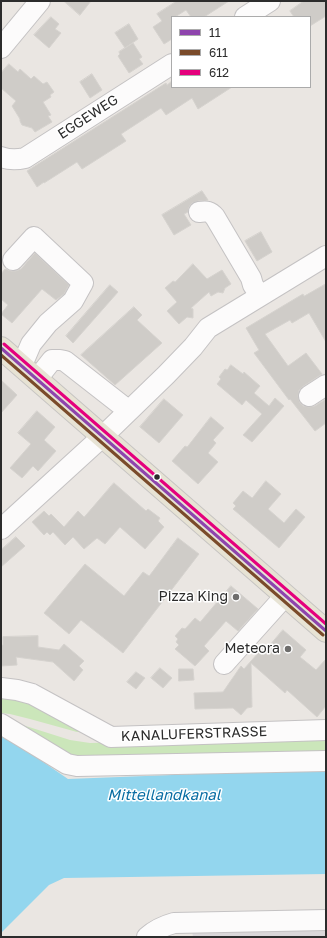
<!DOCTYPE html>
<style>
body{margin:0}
#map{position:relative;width:327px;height:938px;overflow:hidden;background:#eae6e2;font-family:"Golos Text",sans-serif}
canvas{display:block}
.frame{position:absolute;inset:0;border:2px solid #2c2c2c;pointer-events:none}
.legend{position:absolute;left:171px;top:16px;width:140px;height:72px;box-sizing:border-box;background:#fff;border:1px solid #ababab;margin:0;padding:5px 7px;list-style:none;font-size:12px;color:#2c2c2c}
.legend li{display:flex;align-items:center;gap:8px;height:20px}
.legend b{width:20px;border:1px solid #ababab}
</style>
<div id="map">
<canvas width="327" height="938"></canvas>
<div class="frame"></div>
<ul class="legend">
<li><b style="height:5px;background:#8e44ad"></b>11</li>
<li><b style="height:5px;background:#7a4b2a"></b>611</li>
<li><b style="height:5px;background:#e5007d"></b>612</li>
</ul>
</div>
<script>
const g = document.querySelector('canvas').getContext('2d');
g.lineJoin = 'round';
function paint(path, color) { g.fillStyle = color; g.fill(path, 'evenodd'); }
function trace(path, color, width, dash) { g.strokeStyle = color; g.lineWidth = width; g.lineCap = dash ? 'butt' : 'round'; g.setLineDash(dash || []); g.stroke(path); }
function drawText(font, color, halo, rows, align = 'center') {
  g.font = font + ' "Golos Text",sans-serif'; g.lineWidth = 3; g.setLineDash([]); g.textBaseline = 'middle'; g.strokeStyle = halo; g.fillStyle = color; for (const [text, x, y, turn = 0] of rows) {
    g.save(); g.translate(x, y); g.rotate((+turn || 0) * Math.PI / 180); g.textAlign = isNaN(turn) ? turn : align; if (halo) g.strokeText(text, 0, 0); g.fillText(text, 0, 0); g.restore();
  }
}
paint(new Path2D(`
 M326 929V937H193L192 931Z`), '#dad7d9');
paint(new Path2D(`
 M1 697 14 699 39 706 87 730 77 732 30 719 10 714 1 713Z
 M10 721 70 740 90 743 326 738V756L80 763Z`), '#cbe6ba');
paint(new Path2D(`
 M1 733 68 779 326 769V874L64 878 49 885 1 933Z`), '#93d6ee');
const building = new Path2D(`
 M64 1H91L80 15Z
 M177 1H229L204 17H191L186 10 175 17H172V39L164 44 153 27 162 21 157 14Z
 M304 1H326V16L310 26V17H294L290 11Z
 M51 17 59 24 55 29 61 33 49 48 34 35Z
 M129 24 138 39 125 48 115 33Z
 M133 43 142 57 139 59 143 64 129 73 118 56 120 54 119 52Z
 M9 64 18 72 20 69 31 79 34 76 43 84 47 82 54 92 50 95 51 97 43 102 51 115 48 116 52 122 35 132 32 128 22 125 20 121V119L12 106 16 101 1 88V73Z
 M92 74 102 90 90 98 80 82Z
 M172 81V87H232L198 109 192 98 166 115 161 108 121 134 126 141 82 169 77 162 44 183V182L37 187 27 171 166 83 167 85Z
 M202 191 208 200 198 201 192 203 189 207 188 212 184 214 191 225 174 235 162 215Z
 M261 232 272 252 257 261 245 241Z
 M35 253 69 285 64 294 56 300 42 289 12 323 1 314 8 305 1 299V274L5 269 11 271H16L21 269Z
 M193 264 207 279 222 270 231 284 225 288 223 293 218 292 211 296 209 292 191 308 193 309V318L187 317 179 324 167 311 177 302 165 288 173 281 175 282Z
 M326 284V342L309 313 292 323 290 320 265 334 288 366 306 353 322 374 302 387 299 390 298 396 300 403 303 406 309 407 315 406 326 399V423L315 431 290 399 289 400 254 353 259 350 246 328 303 294 304 296Z
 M110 285 118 292 73 343 66 336Z
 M134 307 142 315 137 320 162 343 115 385 81 355Z
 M231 365 243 374 244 372 260 386 254 393 269 406 275 398 284 406 252 442 243 435 262 414 246 400 242 405 217 384 221 379 219 377 225 369 227 370Z
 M1 380 17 395 1 413Z
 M164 399 183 415 159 443 140 427Z
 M37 411 55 427 44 440 56 451 38 471 33 466 22 478 10 468 31 444 18 433Z
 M211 417 224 428 213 440 216 443 208 453 218 462 198 484 172 461 185 446 187 447Z
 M266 481 281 494 268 509 284 523 296 509 305 517 279 548 233 509 236 506 233 503 243 491 252 498Z
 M114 483 146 511 148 509 160 518 158 521 164 527 145 549 120 527 105 544 97 538 84 549 73 537 65 545 53 532 50 535 47 532 44 535 32 522 44 511 49 516 51 514 64 527 78 511 84 517Z
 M16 537 25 546 1 567V550Z
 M178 538 199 554 123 653 81 620 69 634 44 613 85 564 124 596 143 572 149 576Z
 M231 586 258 609 238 631 226 621 204 646 209 651 195 666 175 649 179 645 176 642 178 639 175 636 182 628 185 629 195 618 200 622Z
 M283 630 306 650 300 657 316 670 326 659V706L317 717 287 690 285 693 251 663 252 707 247 708 241 715 233 708 195 709 194 693 223 692 241 666 244 669 259 652 262 654Z
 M38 636V647L59 650 64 644 84 661 79 666 83 670 74 681 53 662 16 657 17 665 1 666V645H3V637Z
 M160 668 172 678 163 688 151 678Z
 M179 669H193L194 680 179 681Z
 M136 672 145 678 136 689 127 682Z`);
paint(building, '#cfccc8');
trace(building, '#d5d2ce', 1);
const minor = new Path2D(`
 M245 17 270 1
 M1 48 40 1
 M1 157C9 160 16 160 25 158L172 64
 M199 212C207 211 210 211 215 217L251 278 253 285 260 296
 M13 260 34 237 83 283 73 301 48 323 31 344 22 365
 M37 379 52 360H60L65 361 129 411
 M309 396 326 385
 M1 529 103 436 166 375 193 347 208 328 326 256
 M224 664 285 596
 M1 688 17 690 32 694 111 737 326 730
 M1 724 67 764 77 766 326 761
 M147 937C155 930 163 926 174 923L326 920`);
const major = new Path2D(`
 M1 348 326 631`);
trace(minor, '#c4c2c3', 22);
trace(major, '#c6c4c2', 24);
trace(minor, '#fcfbfb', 20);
trace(major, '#e7e3d4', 22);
trace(new Path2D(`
 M1 348 326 631`), '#8e44ad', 3);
trace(new Path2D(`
 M1 355 323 635`), '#7a4b2a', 3);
trace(new Path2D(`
 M4 344 326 624`), '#e5007d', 3);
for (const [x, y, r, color] of [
 [157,477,3.5,"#2c2c2c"],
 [236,597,4,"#6e6d6c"],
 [288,649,4,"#6e6d6c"]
]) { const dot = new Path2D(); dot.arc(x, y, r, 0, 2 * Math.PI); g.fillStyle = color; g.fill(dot); trace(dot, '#fff', 1.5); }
drawText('14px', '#2c2c2c', '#fff', [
 ["EGGEWEG",88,117,-33],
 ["KANALUFERSTRASSE",194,734,-2]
]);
drawText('14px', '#2c2c2c', '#fff', [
 ["Pizza King",228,597],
 ["Meteora",280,649]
], 'right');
drawText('italic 15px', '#086da3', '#fff', [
 ["Mittellandkanal",164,795]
]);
</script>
